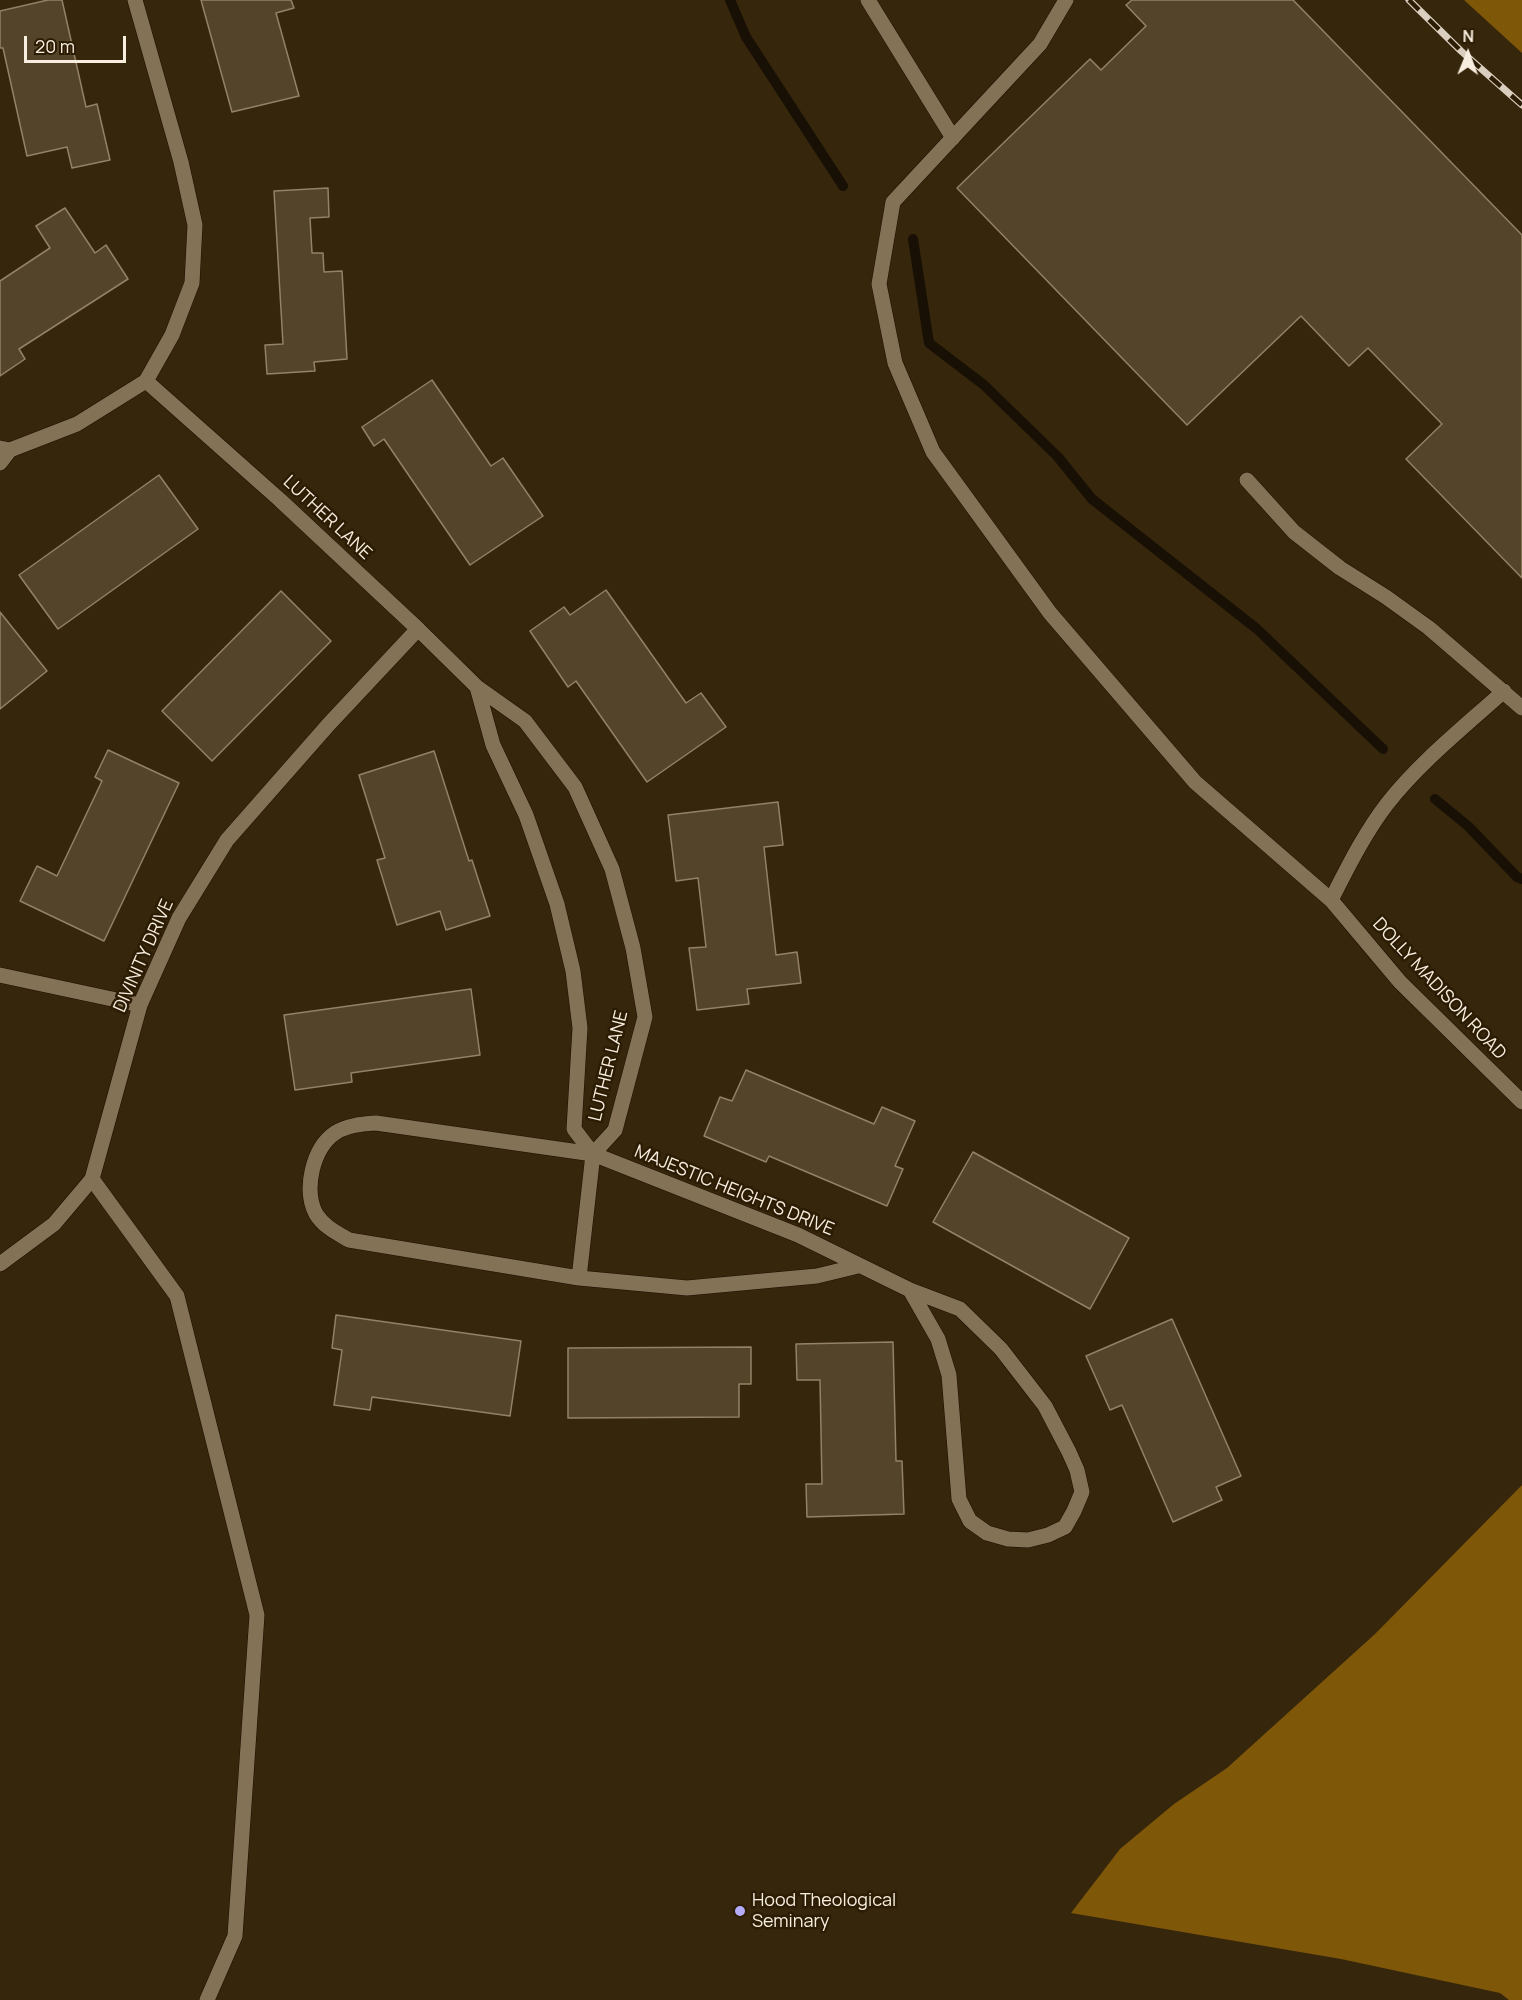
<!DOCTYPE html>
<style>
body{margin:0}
#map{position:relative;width:1522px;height:2000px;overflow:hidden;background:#36260c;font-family:Manrope,sans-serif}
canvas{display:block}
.north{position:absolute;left:1438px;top:24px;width:60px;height:60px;-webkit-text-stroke:4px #2b1c03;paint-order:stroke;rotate:1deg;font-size:16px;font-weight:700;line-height:24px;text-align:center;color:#f8eedf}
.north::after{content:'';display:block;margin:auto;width:21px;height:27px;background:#f8eedf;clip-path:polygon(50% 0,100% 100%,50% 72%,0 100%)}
.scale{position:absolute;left:24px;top:36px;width:102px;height:27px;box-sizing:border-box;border:3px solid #f8eedf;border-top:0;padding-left:8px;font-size:18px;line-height:21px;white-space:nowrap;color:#f8eedf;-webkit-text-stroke:4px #2b1c03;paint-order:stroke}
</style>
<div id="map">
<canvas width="1522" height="2000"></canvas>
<div class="north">N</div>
<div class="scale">20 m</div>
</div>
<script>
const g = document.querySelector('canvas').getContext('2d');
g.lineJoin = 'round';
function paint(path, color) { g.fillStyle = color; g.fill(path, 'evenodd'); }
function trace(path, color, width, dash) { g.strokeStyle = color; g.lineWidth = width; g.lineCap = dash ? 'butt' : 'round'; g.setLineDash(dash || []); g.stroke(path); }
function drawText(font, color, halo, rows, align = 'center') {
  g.font = font + ' Manrope,sans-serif'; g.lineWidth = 5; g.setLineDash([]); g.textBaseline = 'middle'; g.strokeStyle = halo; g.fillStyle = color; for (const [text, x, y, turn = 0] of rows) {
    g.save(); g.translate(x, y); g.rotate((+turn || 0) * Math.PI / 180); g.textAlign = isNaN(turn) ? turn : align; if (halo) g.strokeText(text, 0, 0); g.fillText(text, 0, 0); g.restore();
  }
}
paint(new Path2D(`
 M1464 0H1522V53Z
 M1522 1485V2000H1509L1500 1993 1341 1959 1071 1913 1120 1849 1174 1804 1227 1768 1375 1634Z`), '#7e5709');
trace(new Path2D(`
 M730 0 746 37 843 186
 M913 239 929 343 984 385 1058 457 1092 499 1257 629 1383 749
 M1435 799 1468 826 1517 877 1522 879`), '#181005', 10);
const building = new Path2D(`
 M48 0H62L86 107 97 104 110 160 72 168 67 147 27 156 3 48H0V11Z
 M201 0H291L294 8 276 13 299 96 232 112Z
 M1132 0H1293L1522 235V578L1406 459 1442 424 1368 348 1349 366 1301 316 1187 425 957 188 1090 59 1101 70 1146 26 1126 5Z
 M328 188 329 217 310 218 312 253H323L324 272 342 271 347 359 314 362 315 371 267 374 265 345 283 344 274 191Z
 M65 208 95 253 106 245 128 279 19 349 25 359 0 376V281L50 248 36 226Z
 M432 380 491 466 503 458 543 516 470 565 384 439 374 446 362 427Z
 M159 475 198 529 58 629 19 575Z
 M606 590 686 703 701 693 726 727 647 782 576 681 568 687 530 631 564 607 570 615Z
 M281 591 331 641 212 761 162 711Z
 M0 612 47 671 0 709Z
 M108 750 179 783 104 941 20 901 37 866 57 876 102 781 95 777Z
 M434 751 469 861 472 860 490 916 446 930 440 911 397 925 377 860 385 858 359 775Z
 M778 802 783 845 764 847 776 955 797 952 801 983 747 989 749 1004 697 1010 689 948 706 947 698 878 676 881 668 815Z
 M471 989 480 1055 351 1073 352 1082 295 1090 284 1015Z
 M746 1070 874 1124 882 1107 915 1121 895 1166 903 1169 887 1206 769 1156 766 1162 704 1136 720 1097 732 1101Z
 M973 1152 1129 1238 1090 1309 933 1222Z
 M336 1315 521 1341 510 1416 372 1397 370 1410 334 1405 342 1350 332 1348Z
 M1172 1319 1241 1476 1216 1487 1222 1500 1173 1522 1122 1405 1110 1410 1086 1356Z
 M893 1342 896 1461H902L904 1514 807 1517 806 1484H822L820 1380H797L796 1344Z
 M751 1347V1384H739V1417L568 1418V1348Z`);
paint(building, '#544429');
trace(building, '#958266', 1.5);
const lane = new Path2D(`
 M868 0 953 138
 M1066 0 1040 44 893 202 879 284 895 363 933 452 1050 613 1195 782 1331 900 1400 982 1522 1102
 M1247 480 1294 532 1340 568 1386 597 1429 628 1522 708
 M1331 900C1348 867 1364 834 1387 804 1420 762 1464 727 1504 691
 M0 975 140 1005
 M92 1179 177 1296 257 1615 235 1936 207 2000`);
const street = new Path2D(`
 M146 381 280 500 418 629 477 687 525 721 575 787 612 869 633 948 645 1017 615 1130 593 1154
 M0 448 10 450 0 463
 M10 450 77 424 146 381 172 335 192 283 195 225 181 162 135 0
 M477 687 493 745 526 815 557 904 573 971 580 1028 574 1129 593 1154
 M593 1154 376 1123C363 1124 347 1125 335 1133 313 1148 303 1189 316 1214 324 1227 337 1233 349 1240L579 1278 687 1288 817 1276 858 1266
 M0 1264 54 1224 92 1179 140 1005 179 918 227 840 329 724 418 629
 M579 1278 593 1154 798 1235 910 1290 960 1309 1001 1349 1045 1406 1069 1452 1077 1470 1082 1492 1074 1511 1065 1527 1048 1535 1028 1540 1008 1539 987 1533 970 1521 959 1499 949 1375 938 1339 910 1290`);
trace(lane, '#1d0f00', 16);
trace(street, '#1d0f00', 16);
trace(lane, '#847256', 15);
trace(street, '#847256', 15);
const rail = new Path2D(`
 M1409 0 1461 51 1522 105`);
trace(rail, '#dacfbf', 7);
trace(rail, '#2b1c03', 4.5, [14]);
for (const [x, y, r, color] of [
 [740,1911,6,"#b4acf9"]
]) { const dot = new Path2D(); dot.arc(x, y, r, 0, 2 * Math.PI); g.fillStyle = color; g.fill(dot); trace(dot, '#2b1c03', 2); }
drawText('18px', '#f8eedf', '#2b1c03', [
 ["LUTHER LANE",327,518,43],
 ["DIVINITY DRIVE",144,956,-66],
 ["DOLLY MADISON ROAD",1439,989,47],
 ["LUTHER LANE",609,1066,-76],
 ["MAJESTIC HEIGHTS DRIVE",734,1191,22]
]);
drawText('18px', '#f8eedf', '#2b1c03', [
 ["Hood Theological",752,1901],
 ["Seminary",752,1922]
], 'left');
</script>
